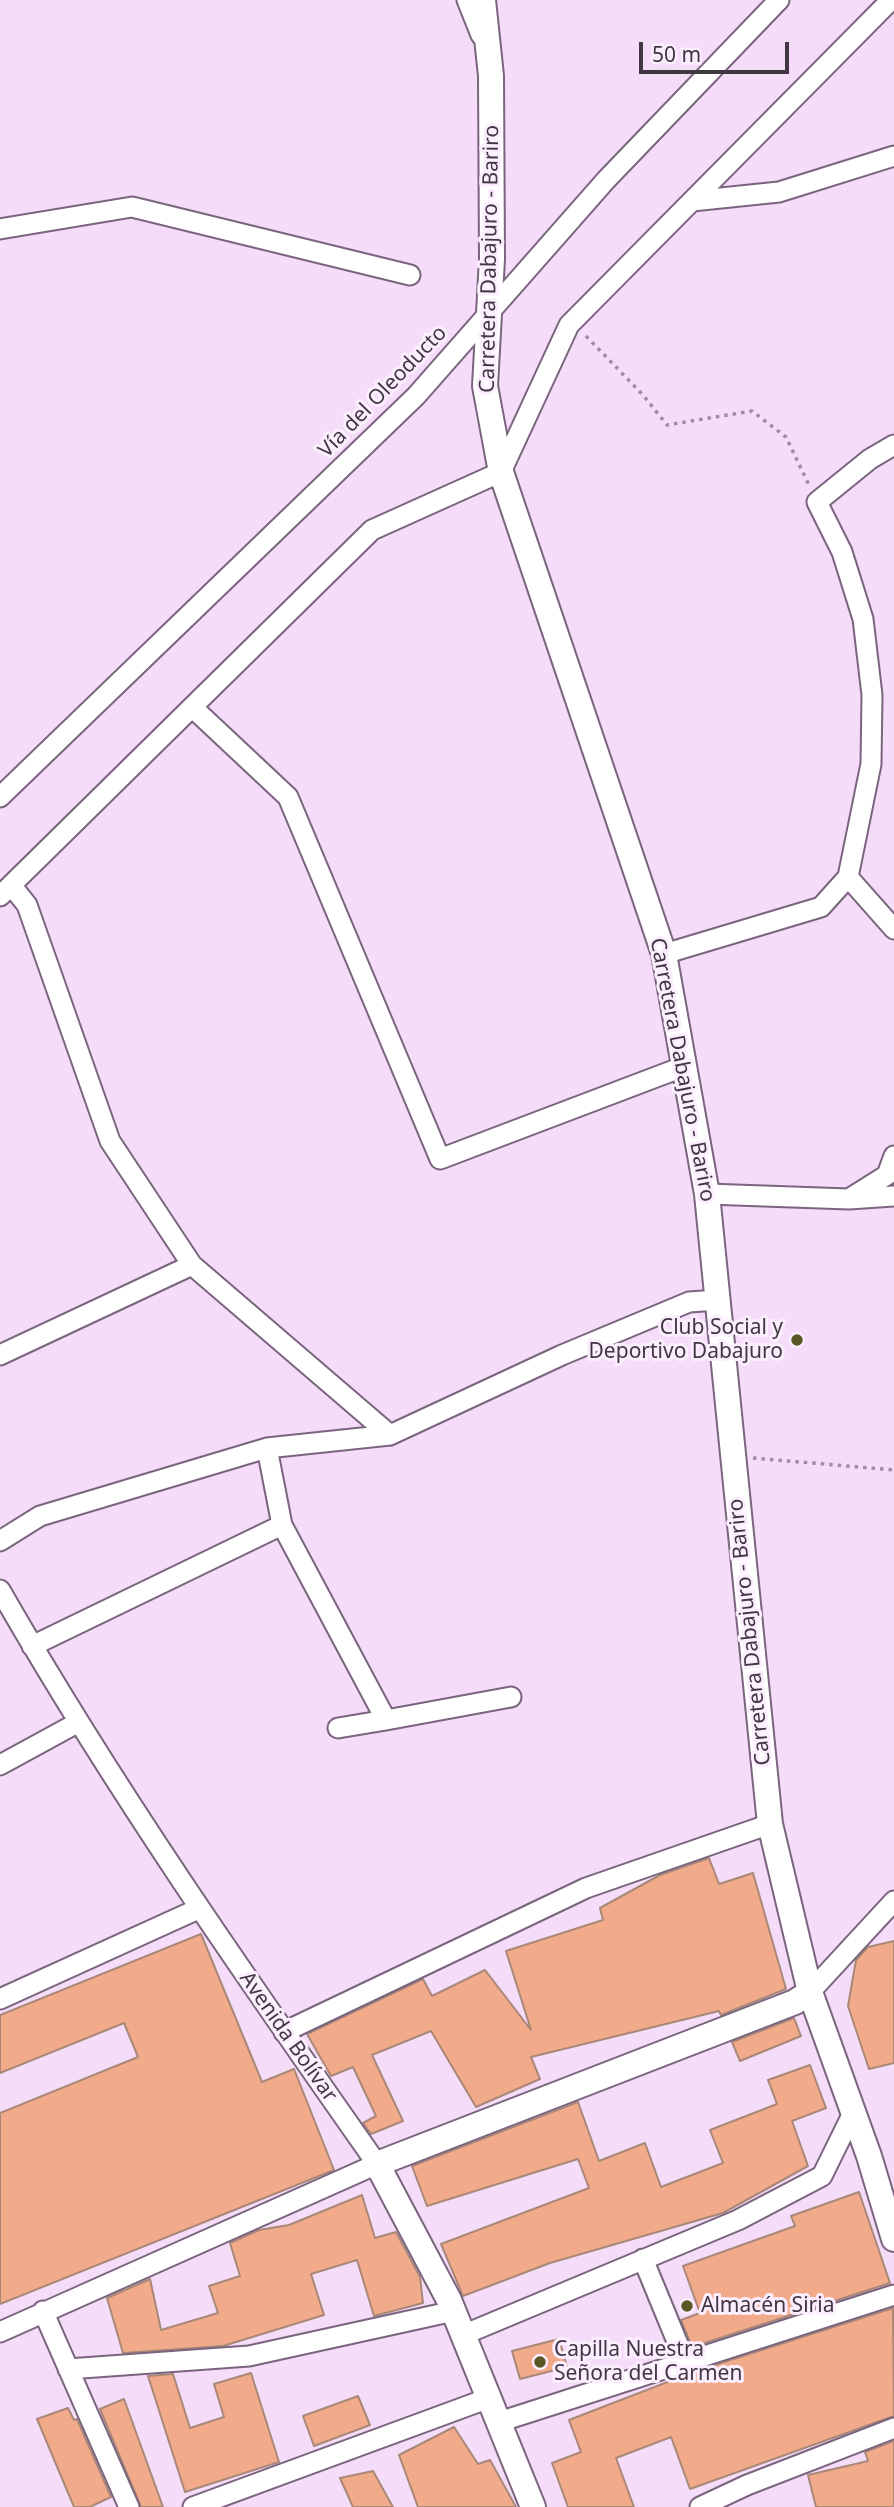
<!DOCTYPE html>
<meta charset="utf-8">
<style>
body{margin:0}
#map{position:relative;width:894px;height:2507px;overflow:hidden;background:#f5dcf9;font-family:"Noto Sans",sans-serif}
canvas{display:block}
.scale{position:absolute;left:639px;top:42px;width:150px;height:32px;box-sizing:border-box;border:4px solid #403742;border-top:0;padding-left:9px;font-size:21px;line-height:24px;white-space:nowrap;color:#403742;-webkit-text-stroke:5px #fcedff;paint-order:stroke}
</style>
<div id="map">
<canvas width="894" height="2507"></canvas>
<div class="scale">50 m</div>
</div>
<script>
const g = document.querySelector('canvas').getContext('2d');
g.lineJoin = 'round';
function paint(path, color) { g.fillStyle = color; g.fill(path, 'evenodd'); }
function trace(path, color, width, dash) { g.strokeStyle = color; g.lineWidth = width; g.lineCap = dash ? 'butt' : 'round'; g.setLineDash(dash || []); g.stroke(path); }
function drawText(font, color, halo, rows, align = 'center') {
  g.font = font + ' "Noto Sans",sans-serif'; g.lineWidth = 6; g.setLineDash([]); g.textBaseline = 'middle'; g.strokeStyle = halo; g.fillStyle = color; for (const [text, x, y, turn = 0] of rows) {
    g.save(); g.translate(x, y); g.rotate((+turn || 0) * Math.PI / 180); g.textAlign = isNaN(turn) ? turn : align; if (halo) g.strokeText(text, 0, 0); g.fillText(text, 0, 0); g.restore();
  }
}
const building = new Path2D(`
 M709 1858 719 1884 753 1873 786 1989 721 2015 719 2011 531 2057 540 2079 476 2107 431 2031 372 2055 403 2121 371 2134 363 2123 376 2116 353 2067 331 2076 307 2034 423 1979 432 1996 485 1970 531 2030 506 1951 603 1920 600 1908 660 1875Z
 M201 1934 262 2082 294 2069 334 2170 0 2304V2113L138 2057 124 2023 0 2073V2015Z
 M894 1941V2063L869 2069 848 2006 856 1960 868 1947Z
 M794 2018 801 2036 740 2061 732 2042Z
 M810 2065 826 2108 792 2121 808 2166 723 2213 550 2263 463 2296 441 2244 589 2188 578 2159 427 2206 412 2166 578 2102 599 2161 645 2143 661 2187 723 2163 710 2130 777 2104 768 2080Z
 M859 2192 890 2283 692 2347 681 2320 700 2313 683 2266 795 2226 791 2216Z
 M362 2195 375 2238 396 2232 420 2277 423 2303 374 2316 357 2260 311 2274 324 2315 223 2346 123 2353 107 2298 150 2279 161 2330 218 2313 209 2286 240 2276 230 2243 259 2230 289 2225Z
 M893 2308 894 2416 690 2489 671 2437 616 2458 634 2507H568L552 2463 581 2452 569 2420 696 2371Z
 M559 2339 567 2367 520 2379 512 2351Z
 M251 2373 279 2462 185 2492 148 2376 173 2374 190 2428 224 2417 214 2384Z
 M358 2396 370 2425 314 2446 303 2416Z
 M124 2399 163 2507H141L100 2409Z
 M68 2408 74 2420 77 2419 111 2497 90 2507H74L37 2419Z
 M454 2427 478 2464 490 2460 516 2507H418L399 2455Z
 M894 2441V2507H816L808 2475 868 2461 865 2452Z
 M373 2471 393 2507H353L340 2478Z`);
paint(building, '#f2ab8a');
trace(building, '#a98878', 2);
const minor = new Path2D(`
 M467 0 481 35
 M692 201 779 192 894 156
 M0 229 132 207 410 275
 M192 707 288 797 440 1159 685 1066
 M0 797 416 396 606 180 779 0
 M848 877 894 929
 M11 885 27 905 110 1141 192 1265 390 1435 562 1355 689 1302 718 1300
 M0 896 372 530 501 472 569 325 891 0
 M664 954 821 907 848 877 871 764 872 695 863 619 842 552 817 502 870 459 894 445
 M707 1194 849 1199 894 1196
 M852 1197 887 1175 894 1156
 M0 1355 192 1265
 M267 1448 282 1525 386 1720 338 1728
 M0 1541 40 1516 267 1448 390 1435
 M0 1590C114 1789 245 1976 377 2164L0 2332
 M32 1646 282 1525
 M386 1720 511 1697
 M0 1765 77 1723
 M810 1992 894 1901
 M0 1999 198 1909
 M284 2032 586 1888 770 1824
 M643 2259 685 2361
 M43 2311 129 2507
 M463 2335 738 2220 822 2176 853 2113
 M68 2369 249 2356 454 2311
 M499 2422 894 2295
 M193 2507 489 2398
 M700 2507 747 2485 894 2428`);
const tertiary = new Path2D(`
 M483 0 491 76 492 259 485 386 501 472 664 954 707 1194 770 1824 810 1992 869 2156 894 2239
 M533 2507 449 2300 377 2164 795 2002 810 1992`);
trace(minor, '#7a647e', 23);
trace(tertiary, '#7a647e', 28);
trace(new Path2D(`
 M586 336 643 395 667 425 752 411 786 437 809 485
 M753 1458 894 1470`), '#9f8da2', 3.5, [3.5, 5]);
trace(minor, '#fff', 19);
trace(tertiary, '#fff', 24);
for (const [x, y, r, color] of [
 [797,1340,7,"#5a5824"],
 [687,2306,7,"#5a5824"],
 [540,2362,7,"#5a5824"]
]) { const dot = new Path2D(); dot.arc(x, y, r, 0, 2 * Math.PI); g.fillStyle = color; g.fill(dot); trace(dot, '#fcedff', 2.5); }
drawText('21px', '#403742', '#fcedff', [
 ["Carretera Dabajuro - Bariro",490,259,-89],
 ["Vía del Oleoducto",383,392,-46],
 ["Carretera Dabajuro - Bariro",682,1070,79],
 ["Carretera Dabajuro - Bariro",750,1632,-96],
 ["Avenida Bolívar",288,2037,55]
]);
drawText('21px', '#403742', '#fcedff', [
 ["Club Social y",783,1328,"right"],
 ["Deportivo Dabajuro",783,1352,"right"],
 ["Almacén Siria",701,2306],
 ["Capilla Nuestra",554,2350],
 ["Señora del Carmen",554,2374]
], 'left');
</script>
